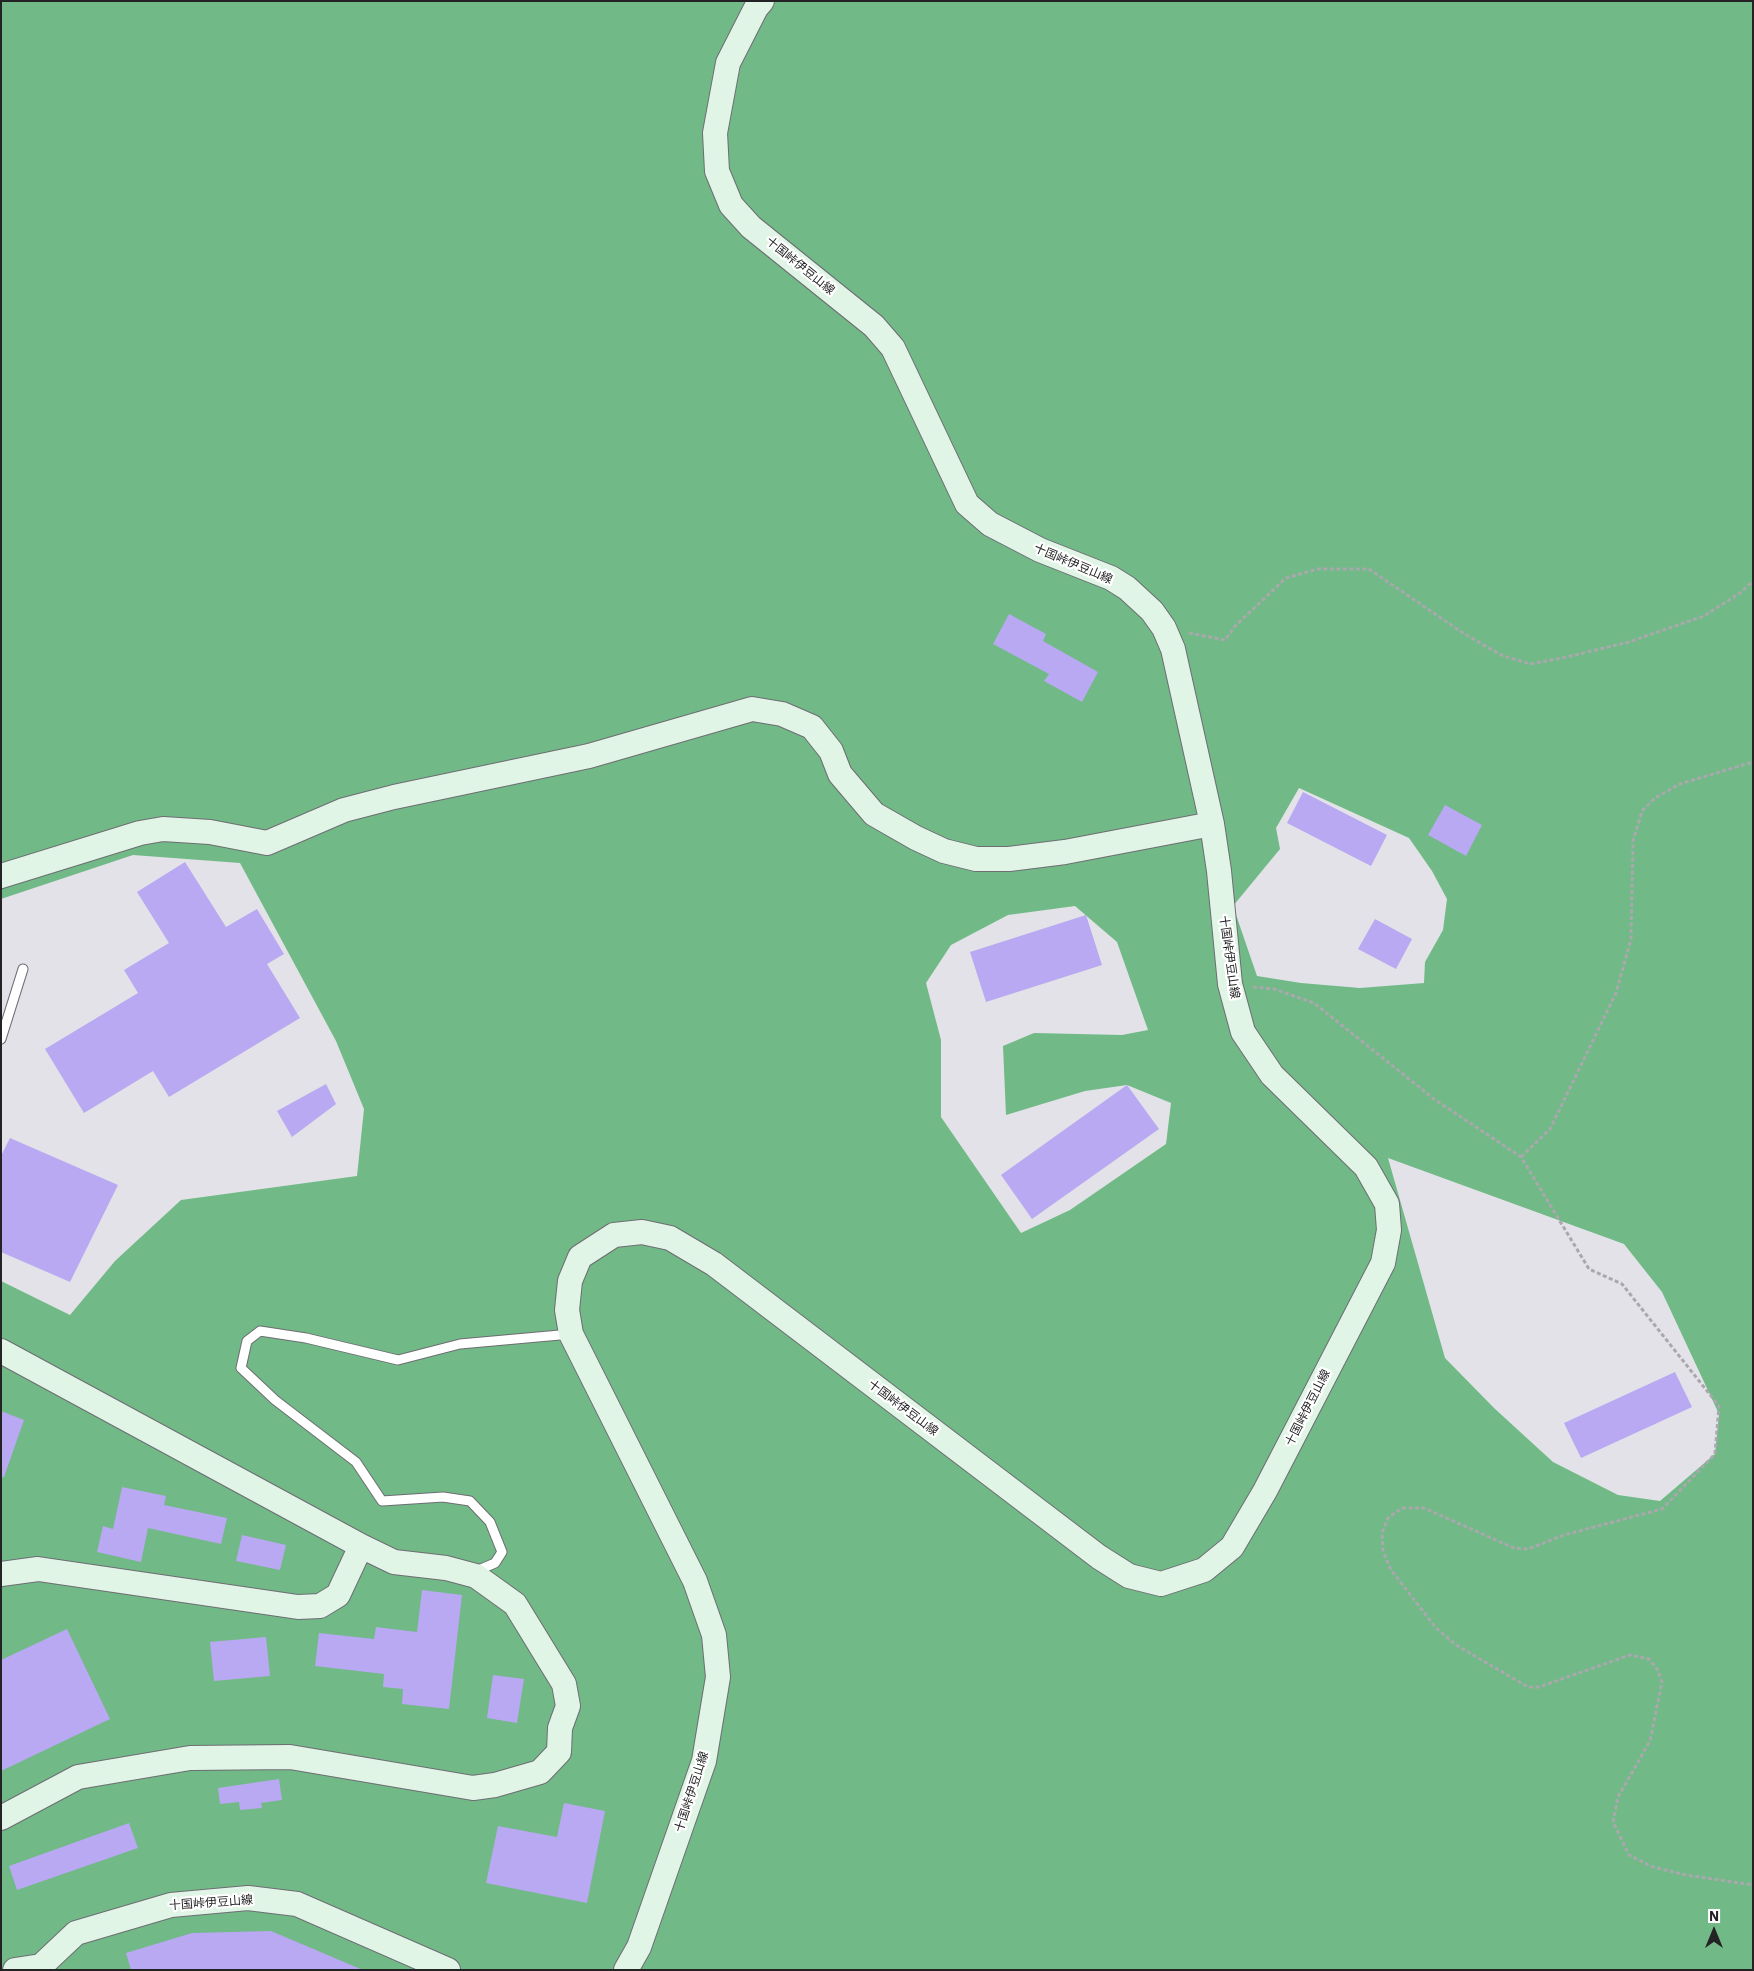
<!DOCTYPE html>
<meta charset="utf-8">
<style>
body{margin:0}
#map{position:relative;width:1754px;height:1971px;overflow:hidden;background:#e3e2e8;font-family:"IBM Plex Sans",sans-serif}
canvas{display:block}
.frame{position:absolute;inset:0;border:2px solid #232325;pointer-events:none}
.north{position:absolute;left:1689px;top:1906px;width:50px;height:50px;-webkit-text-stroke:4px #fff;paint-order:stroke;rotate:0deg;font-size:14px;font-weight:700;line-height:20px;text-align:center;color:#232325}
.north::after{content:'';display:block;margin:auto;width:18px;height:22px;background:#232325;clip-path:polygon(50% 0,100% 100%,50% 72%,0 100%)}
</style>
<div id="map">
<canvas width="1754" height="1971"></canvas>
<div class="frame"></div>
<div class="north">N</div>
</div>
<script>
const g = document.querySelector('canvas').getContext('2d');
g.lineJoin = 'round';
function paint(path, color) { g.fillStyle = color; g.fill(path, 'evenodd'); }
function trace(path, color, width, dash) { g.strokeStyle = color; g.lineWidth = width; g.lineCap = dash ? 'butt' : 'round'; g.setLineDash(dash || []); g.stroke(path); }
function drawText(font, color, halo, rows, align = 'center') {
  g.font = font + ' "IBM Plex Sans","Noto Sans JP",sans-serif'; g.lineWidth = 4.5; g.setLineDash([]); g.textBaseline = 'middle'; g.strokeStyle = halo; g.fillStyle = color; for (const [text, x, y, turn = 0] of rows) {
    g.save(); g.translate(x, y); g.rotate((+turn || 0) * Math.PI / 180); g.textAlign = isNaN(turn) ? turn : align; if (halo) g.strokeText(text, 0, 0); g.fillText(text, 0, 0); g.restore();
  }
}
paint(new Path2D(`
 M1 1H1753V1970H1V1281L70 1315 115 1261 181 1200 357 1176 364 1109 336 1041 240 863 133 855 1 899ZM1299 788 1409 838 1432 871 1447 899 1443 930 1425 962 1424 983 1360 988 1301 983 1257 976 1233 906 1280 849 1276 828ZM1075 906 1117 942 1148 1030 1122 1035 1034 1033 1003 1046 1006 1115 1085 1091 1127 1085 1171 1103 1166 1144 1070 1210 1021 1233 941 1117V1040L926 983 951 945 1008 915ZM1388 1158 1624 1244 1662 1292 1719 1414 1715 1454 1660 1501 1618 1495 1553 1462 1494 1408 1445 1358Z`), '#71b986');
paint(new Path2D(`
 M1009 614 1046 634 1043 641 1098 672 1082 702 1044 681 1049 674 993 644Z
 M1303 792 1387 835 1371 866 1287 823Z
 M1445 805 1482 825 1466 856 1428 835Z
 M185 862 226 927 257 909 284 954 267 964 300 1018 169 1097 153 1071 84 1113 45 1049 138 993 124 970 169 943 137 892Z
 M1086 915 1102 965 986 1002 970 952Z
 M1375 919 1412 939 1396 969 1358 949Z
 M326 1084 336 1104 292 1137 277 1111Z
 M1127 1085 1159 1129 1032 1219 1001 1175Z
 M10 1138 118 1185 70 1282 1 1252V1156Z
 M1675 1372 1692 1407 1581 1458 1564 1423Z
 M1 1411 24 1420 4 1477H1Z
 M122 1487 166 1496 164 1505 227 1518 221 1544 148 1528 141 1562 97 1552 103 1526 113 1529Z
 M242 1535 286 1545 280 1570 236 1561Z
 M422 1590 462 1595 449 1709 402 1704 403 1689 383 1687 384 1674 315 1666 319 1633 374 1639 376 1627 417 1632Z
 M67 1629 110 1719 1 1771V1660Z
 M266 1637 270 1676 214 1681 210 1642Z
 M493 1675 524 1679 517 1723 487 1718Z
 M279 1779 282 1800 261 1803 262 1808 240 1810 239 1802 220 1804 218 1788Z
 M564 1803 605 1811 587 1903 486 1883 498 1826 557 1837Z
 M129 1823 138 1848 17 1890 9 1866Z
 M271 1931 363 1970H131L126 1953 192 1933Z`), '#b8a9f2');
const lane = new Path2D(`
 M1 1039 23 969
 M474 1572 495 1563 502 1552 490 1522 470 1501 443 1497 382 1501 356 1462 275 1400 241 1368 247 1341 260 1331 306 1338 398 1360 460 1344 571 1334`);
const secondary = new Path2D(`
 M1 876 140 833 163 829 210 832 267 843 344 810 394 797 589 756 752 709 782 714 812 727 831 751 840 774 874 814 916 838 944 851 976 859H1009L1065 852 1212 824
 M1 1351 361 1546 394 1562 446 1568 476 1576 515 1604 564 1684 568 1706 560 1728 559 1752 540 1772 495 1785 473 1788 290 1757 190 1758 78 1777 1 1818
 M1 1574 38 1569 298 1607 320 1606 338 1595 361 1546
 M15 1970 41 1966
 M41 1970V1966L76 1933 171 1905 248 1898 297 1904 448 1970
 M626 1970 639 1947 704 1761 718 1677 714 1635 695 1581 571 1334 567 1310 570 1281 580 1257 614 1235 642 1232 670 1238 714 1264 1099 1557 1129 1576 1161 1584 1204 1570 1232 1547 1265 1491 1383 1263 1389 1230 1387 1204 1366 1167 1272 1075 1243 1032 1230 984 1219 871 1212 824 1173 649 1164 628 1152 611 1127 588 1111 578 1040 550 990 524 967 504 893 348 874 326 751 227 731 205 717 171 715 133 728 63 756 8 762 1`);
trace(lane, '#6e6d73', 11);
trace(secondary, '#6e6d73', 26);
trace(new Path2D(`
 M1189 633 1225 640 1235 626 1286 578 1318 569H1369L1463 633 1501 655 1530 664 1567 657 1629 642 1704 616 1740 593 1753 581
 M1253 987 1274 989 1314 1003 1434 1099 1521 1157 1589 1269 1622 1284 1719 1406 1715 1454 1662 1509 1564 1535 1528 1549 1514 1548 1424 1508H1402L1388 1518 1382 1533 1383 1551 1391 1570 1436 1628 1456 1645 1528 1687H1539L1630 1655 1649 1659 1657 1669 1662 1682 1650 1741 1618 1797 1613 1822 1629 1855 1653 1867 1686 1875 1753 1885
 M1521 1157 1550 1129 1616 993 1631 939 1633 841 1642 811 1655 798 1680 784 1753 762`), '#a9a8ad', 3, [4, 2.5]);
trace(lane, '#fff', 9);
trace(secondary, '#e1f5e7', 24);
drawText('12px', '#232325', '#fff', [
 ["十国峠伊豆山線",800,266,39],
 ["十国峠伊豆山線",1073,564,23],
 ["十国峠伊豆山線",1229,957,82],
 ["十国峠伊豆山線",903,1408,37],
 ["十国峠伊豆山線",1308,1408,-63],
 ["十国峠伊豆山線",692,1792,-72],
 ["十国峠伊豆山線",211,1903,-4]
]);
</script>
